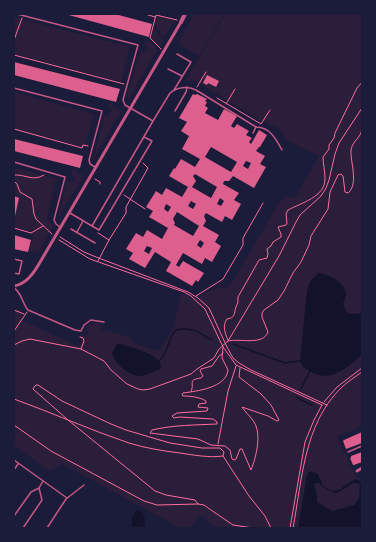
<!DOCTYPE html>
<style>
body{margin:0}
#map{position:relative;width:376px;height:542px;overflow:hidden;background:#1b1b3a;font-family:Mulish,sans-serif}
canvas{display:block}
.frame{position:absolute;inset:0;border:15px solid #1b1b3a;pointer-events:none}
</style>
<div id="map">
<canvas width="376" height="542"></canvas>
<div class="frame"></div>
</div>
<script>
const g = document.querySelector('canvas').getContext('2d');
g.lineJoin = 'round';
function paint(path, color) { g.fillStyle = color; g.fill(path, 'evenodd'); }
function trace(path, color, width, dash) { g.strokeStyle = color; g.lineWidth = width; g.lineCap = dash ? 'butt' : 'round'; g.setLineDash(dash || []); g.stroke(path); }
paint(new Path2D(`
 M194 14H224L199 56 178 43Z
 M225 14H362V426L337 437 356 477 362 480V528H216L201 515 189 528H173L175 525 62 464 50 471 14 446V308L21 310 23 321 78 346 88 333 87 327C91 321 96 323 102 325L101 329 130 337 133 343 159 351 174 326 181 293 202 301 200 295 219 287 229 288 280 201 286 196 295 198 319 156 286 140 280 129 263 122 197 82 185 81Z
 M157 16 174 21 164 38 155 25Z
 M14 17 130 47 121 82 14 54Z
 M154 28 163 40 159 47 151 38Z
 M145 41C150 42 157 43 157 50L128 101 127 96 140 51 146 52 148 46 144 45Z
 M14 92 94 114 85 148 14 129Z
 M111 103 113 104 112 107 122 110 93 160 104 116 109 117 111 111 108 105Z
 M14 167 57 179 46 220 54 225 39 252 29 251 33 236 30 231 14 227Z
 M75 169H77L76 173 84 175 58 219V217L67 181 74 182 75 176 71 175 72 170Z`), '#2a1e3b');
paint(new Path2D(`
 M318 273C328 274 346 283 346 294 346 297 344 301 343 304L347 313 351 314 362 313V354C349 367 331 383 311 372 306 369 302 367 300 361L307 291 310 282Z
 M117 344H121C131 348 162 354 161 368 154 371 148 375 140 376 129 376 114 363 112 353Z
 M312 471 318 474 323 486 332 491 339 490 355 479 362 482V528H298L307 475 309 472ZM315 483H319C324 488 330 492 337 493L353 483 360 484 359 498 354 505 332 511 317 502C316 498 318 497 317 494 316 489 314 488 315 483Z
 M137 510 141 511 145 519 144 528H132V518Z`), '#12122b');
trace(new Path2D(`
 M233 344 285 363 300 361
 M159 361C175 346 163 321 196 331 201 333 206 338 212 340
 M301 389 310 371
 M297 397 301 400 312 405`), '#12122b', 1.5);
paint(new Path2D(`
 M65 14H115L152 24 149 37Z
 M14 62 120 89 116 102 14 75Z
 M207 75 219 81 216 87 208 83 207 85 203 83Z
 M193 94 195 95 197 94 207 99 205 101 207 102 205 106 208 108 205 113 218 120 224 109 237 116 231 126 234 128 237 124 249 131 246 135 252 138 249 142 251 144 259 130 267 135 260 147H259L256 151 265 156 260 164 266 167 254 188 233 176 229 181H224L223 184 239 193 234 200 241 204 232 220 225 216 222 222 206 213 204 216 206 221 203 226 219 235 215 242 221 246 212 262 205 258 202 264 183 253 176 265 179 267 183 261 204 273 198 282 196 280 192 286 166 271 171 262 155 252 145 268 129 259 133 253 126 249 136 233 143 237 147 230 162 239 168 228 149 217 153 211 146 207 156 191 162 195 166 188 182 197 188 187 169 176 174 168 175 169 181 159 195 167 200 159 182 149 189 136 181 131 187 122 179 118ZM211 147 237 162 231 172 205 157ZM246 161 251 163 248 169 243 166ZM195 174 217 187 211 198 192 187 196 181 193 176ZM220 198 224 201 221 206 217 204ZM191 201 196 204 193 209 188 206ZM166 204 171 207 168 212 164 209ZM177 212 199 226 193 236 174 225 175 223 173 219ZM200 240 204 243 201 248 197 245ZM147 246 152 248 149 254 144 251Z
 M14 139 83 156 80 168 14 151Z
 M14 196 19 198 15 216H14Z
 M14 235 31 240 28 252 14 249Z
 M362 432V443L346 449 343 441 344 440Z
 M362 452V462L354 465H353L350 458H351V456Z`), '#dd5f8e');
trace(new Path2D(`
 M145 14 155 17
 M14 40 22 18
 M161 49 150 38 156 15 177 20
 M14 55 124 84
 M197 87 206 72
 M217 98 261 124 270 110
 M226 104 235 89
 M14 129 82 148 83 145 88 146
 M14 153V156
 M14 175C25 174 33 182 44 175
 M95 179 100 182V184
 M14 181 17 184 20 192 32 199 34 214 36 219 52 234
 M124 195 145 209
 M14 228 31 233 43 226
 M98 233 109 240
 M60 237 84 252 96 257 188 292 198 298 209 308 227 347 233 358 239 363 251 370 327 405
 M59 240 90 259 184 292 191 296 205 309 223 347 236 365 322 405
 M98 261 109 240 126 213V207L148 168 143 163
 M196 296 223 279 243 245V238L263 203
 M14 310 24 314
 M14 331 27 312
 M80 337 83 338 84 341 81 349
 M228 340C225 333 222 326 227 319 235 318 234 314 236 307 238 303 238 302 238 297L259 260 267 258 268 254 267 249 271 246 273 242 281 237V234L278 227 286 225 287 223 286 214 288 210C301 203 325 197 325 179 325 171 323 164 323 157L329 149V145L334 138 335 133 357 88 362 82
 M228 341C240 338 263 346 268 332L262 317V313L264 310 278 300 284 291 293 273 301 262 309 245 311 236 328 209 330 192 338 175 341 174 343 176 345 192 348 193C359 184 350 161 351 150 352 143 358 139 361 133 363 127 361 120 362 114
 M14 345 22 341 30 339 81 349 104 361 111 370 127 384 138 389 143 390 150 389 191 374 197 369 214 358 219 349 228 341 279 256 296 222 300 215 321 196 326 188 329 180 335 154 339 143 362 108
 M223 347 222 358 228 370C226 388 197 391 183 393L182 395 183 396C190 396 200 397 206 401V403L199 404 198 407 208 408 207 411 177 413 172 416 174 418 179 417 213 419 217 422V424C196 425 173 425 152 430L150 433 198 439 211 445 225 446 230 450 232 459 234 460 236 459 240 449H242L251 470C256 458 262 434 254 422 251 417 245 412 242 407L268 416 277 421 279 420 271 405 261 394 239 377 240 368
 M191 392C195 382 187 380 201 378L203 376 200 371 201 369 212 366 219 356 223 353
 M14 399C53 413 90 430 129 443 145 448 163 451 180 453 193 455 210 458 223 456L224 452 220 448H202L170 443 126 430 111 424 62 401 38 385H36L34 387 33 389C45 399 56 410 68 420 97 444 126 467 155 491L166 495 195 500 198 504
 M324 402 337 387 362 368
 M14 425 51 451 144 501 157 505 198 504 204 505 211 510 233 525 253 528
 M218 444 228 391 236 366
 M223 456 249 496 265 516 271 528
 M290 528 305 442 314 420 322 405
 M293 528C302 480 304 425 340 389 347 382 355 377 362 372`), '#ff6b9d', 1);
trace(new Path2D(`
 M17 14 138 45 123 100 125 105 153 121 92 226 70 213
 M168 69 182 76
 M14 88 102 111 89 160 90 164 95 167
 M174 90 191 62 177 54
 M175 111 186 92 187 87
 M153 121 170 93C177 87 187 86 196 90L256 127 253 133
 M256 127C270 127 276 139 282 150
 M14 162 65 177 54 220 56 224 60 227
 M92 226 99 230 152 141 144 137
 M71 229 95 243
 M77 232 83 221
 M14 259 22 261 19 274 14 273
 M14 288C22 293 22 303 28 310L75 330 81 331 84 325 91 320 104 322
 M348 452 362 446
 M14 460 67 498
 M14 470 18 464
 M14 516 31 492 39 488 43 481
 M23 528 42 500 39 488
 M47 528 66 499 84 485`), '#c65784', 1.5);
trace(new Path2D(`
 M14 286C26 284 33 274 39 264L181 22
 M357 471 362 468`), '#c65784', 3);
trace(new Path2D(`
 M181 22 185 14`), '#c65784', 4);
</script>
